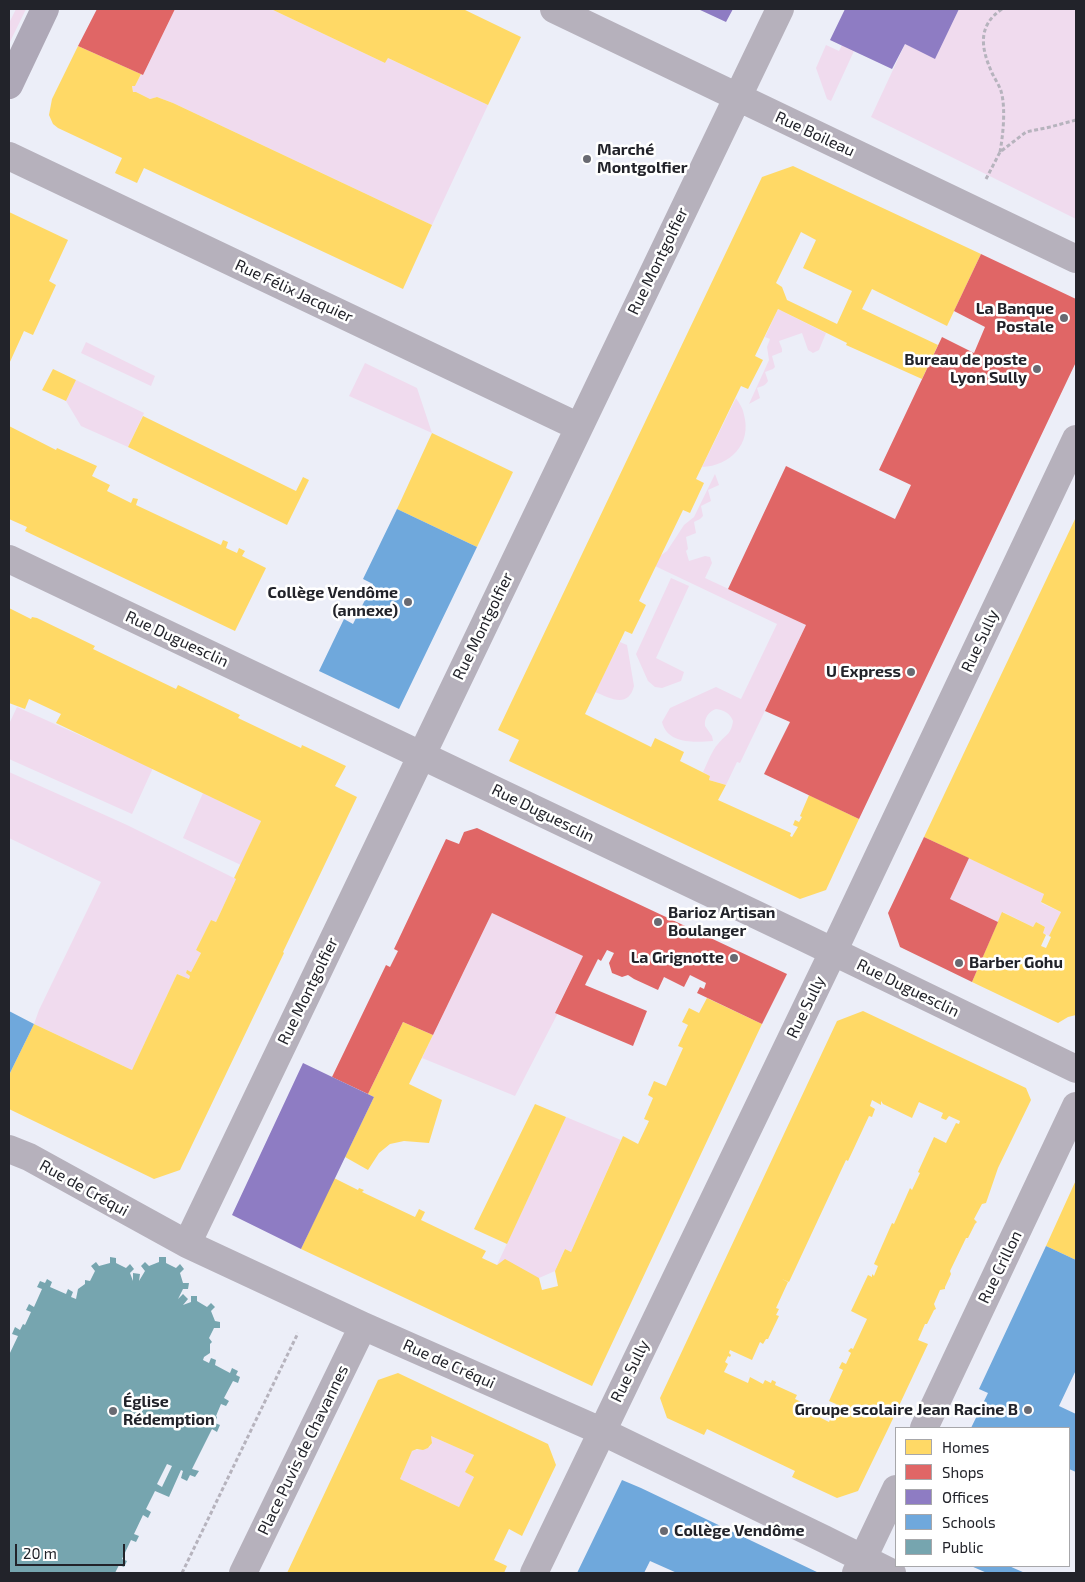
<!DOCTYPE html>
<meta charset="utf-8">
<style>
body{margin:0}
#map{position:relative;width:1085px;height:1582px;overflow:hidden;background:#eceef8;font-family:"Exo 2",sans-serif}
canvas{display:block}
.frame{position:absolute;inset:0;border:10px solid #22232a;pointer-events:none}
.legend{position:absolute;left:895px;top:1427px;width:175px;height:140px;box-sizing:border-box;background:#fff;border:1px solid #a7a7aa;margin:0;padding:6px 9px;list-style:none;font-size:15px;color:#22232a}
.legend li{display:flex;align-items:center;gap:10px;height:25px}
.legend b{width:25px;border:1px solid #a7a7aa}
.scale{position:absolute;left:15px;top:1544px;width:110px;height:22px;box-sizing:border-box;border:2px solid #22232a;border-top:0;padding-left:6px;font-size:15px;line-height:18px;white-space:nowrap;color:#22232a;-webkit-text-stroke:4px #fff;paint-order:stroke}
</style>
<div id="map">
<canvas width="1085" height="1582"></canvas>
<div class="frame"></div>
<ul class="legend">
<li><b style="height:14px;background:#ffd966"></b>Homes</li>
<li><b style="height:14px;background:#e06666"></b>Shops</li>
<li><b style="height:14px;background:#8e7cc3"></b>Offices</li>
<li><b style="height:14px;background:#6fa8dc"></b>Schools</li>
<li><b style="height:14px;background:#76a5af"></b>Public</li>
</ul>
<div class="scale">20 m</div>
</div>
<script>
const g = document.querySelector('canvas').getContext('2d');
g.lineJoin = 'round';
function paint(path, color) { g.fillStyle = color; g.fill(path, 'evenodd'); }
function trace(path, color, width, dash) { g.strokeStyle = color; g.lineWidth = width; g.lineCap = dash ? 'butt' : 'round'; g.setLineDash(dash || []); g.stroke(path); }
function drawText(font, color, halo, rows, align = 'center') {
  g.font = font + ' "Exo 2",sans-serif'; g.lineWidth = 5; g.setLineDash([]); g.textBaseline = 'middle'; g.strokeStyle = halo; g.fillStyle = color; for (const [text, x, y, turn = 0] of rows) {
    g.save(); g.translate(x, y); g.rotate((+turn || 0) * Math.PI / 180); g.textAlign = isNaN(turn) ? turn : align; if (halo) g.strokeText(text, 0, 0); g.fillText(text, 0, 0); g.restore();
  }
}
paint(new Path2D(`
 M16 9H26L9 44V23Z
 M175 9H271L385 63 388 58 488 105 432 225 173 103 157 97 150 99 136 92H133L132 86H135L141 74 143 75Z
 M959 9H1076V219L871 117 905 44 935 58Z
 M826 45 839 51 842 45 854 51 831 101 827 99 816 68Z
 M778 309 826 333 819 350 813 353 808 350 802 333 779 341 782 349V352L772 356 775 367 773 369 765 372 768 381C765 386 762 386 757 388L760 398 749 404 769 360 767 347 770 339 765 337Z
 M86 342 155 376 151 386 81 353Z
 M365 363 417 388 432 433 349 396Z
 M76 380 144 413 128 447 81 426 66 401Z
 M736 398C739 403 743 408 744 415 752 444 730 466 702 467Z
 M715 474 719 485 708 490 711 501 701 506 703 516 700 519 694 522 696 533 686 537 688 549 686 551 689 561 705 556 710 557 712 563 705 578 806 625 740 763 737 762 726 785 709 780 710 776 703 772C707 764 712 750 718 744 726 734 731 735 733 721 730 713 724 710 716 709 709 711 704 718 705 726L712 736 713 741C695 742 668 745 662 722L670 708 716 687 741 699 777 624 655 566 660 556 667 551 684 525 694 517Z
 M671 578 689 586 656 658 684 672 681 681 662 688 655 687 648 681 636 654Z
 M620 642 627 645 634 686C628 709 610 698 595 692Z
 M17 707 153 768 132 814 9 759V724Z
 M9 772 127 825 236 879 216 922 211 920 196 950 201 953 191 972 187 971 186 973 190 976 189 979 177 974 132 1070 34 1024 39 1010 101 882 9 838Z
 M203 793 261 821 241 865 183 838Z
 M969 858 1044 894 1041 903 1061 912 1049 936 1043 933 1045 927 1036 922 1033 927 1003 912 998 922 950 899Z
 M492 913 583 956 555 1012 558 1013 515 1096 422 1058Z
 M566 1117 621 1140 571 1252 565 1249 555 1271 539 1278 504 1261 497 1265Z
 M431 1436 474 1455 466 1472 474 1477 459 1507 400 1479 412 1451C421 1447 434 1454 431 1436Z`), '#f0dbee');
paint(new Path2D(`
 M271 9H463L521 37 488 105 388 58 385 63Z
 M78 46 141 74 135 86H132L133 92H136L150 99 157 97 173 103 432 225 403 289 144 168 137 183 115 173 122 158 58 128 53 124 49 115 52 99Z
 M793 166 981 254 947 326 872 289 862 309 938 345 922 379 846 345 847 343 778 309 755 356 763 360 748 389 741 386 696 479 704 483 690 513 683 510 639 601 646 605 632 634 625 631 585 714 651 747 655 738 684 752 680 761 710 776 709 780 726 785 718 800 791 833 790 836 792 837 798 827 793 825 795 820 799 822 802 817 800 816 809 795 859 819 826 890 800 899 509 761 519 740 498 730 762 177ZM801 232 816 240 803 268 852 291 837 324 787 300 782 287 776 283Z
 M9 212 68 240 49 281 56 285 33 335 24 331 9 364Z
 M53 369 76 380 66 401 42 390Z
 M143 416 296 491 303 477 309 480 287 525 128 447Z
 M9 426 56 450 57 448 97 466 92 476 110 485 107 491 131 503 133 498 138 499 136 505 221 545 223 540 228 542 226 548 237 553 239 548 245 551 242 556 266 568 235 631 25 531 27 527 9 519Z
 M432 433 513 472 477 547 397 509Z
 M1076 517V1015L1068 1017 1058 1023 972 982 1002 912 1033 927 1036 922 1045 927 1043 933 1046 935 1041 946 1046 948 1051 937 1049 936 1061 912 1041 902 1044 894 924 837Z
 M9 608 31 619 32 617 37 618 95 646 93 649 176 689 178 685 240 715 238 718 301 748 302 745 346 766 335 786 357 797 303 910 283 952 284 953 180 1170 154 1179 9 1109V1075L34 1024 132 1070 177 974 189 979 190 976 186 973 187 970 191 972 201 953 196 950 211 920 216 922 236 879 234 878 261 821 56 723 61 714 29 699 25 709 9 703Z
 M707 998 762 1024 592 1386 301 1249 334 1178 358 1190 359 1188 364 1190 362 1192 415 1217 419 1209 425 1212 421 1220 486 1251 482 1258 497 1265 505 1259 539 1278 542 1290 558 1286 555 1271 565 1249 571 1252 623 1136 638 1144 649 1121 644 1119 653 1098 648 1095 654 1081 666 1086 683 1048 678 1046 688 1025 682 1022 689 1008 699 1013Z
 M863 1011 1026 1088 1031 1100 998 1168 986 1203 982 1204 974 1219 977 1222 975 1224 968 1238H966L950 1271 951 1274 945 1287V1289L940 1290 934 1304 936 1309 934 1310 927 1324H925L918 1340 928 1344 889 1427 858 1491 837 1498 792 1477 795 1471 707 1429 704 1435 667 1418 660 1398 837 1021ZM872 1100 881 1105V1101L883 1104 912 1118 919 1102 943 1113 941 1118 946 1120 949 1116 960 1121 959 1124 956 1123 946 1143 934 1137 918 1172 920 1173 912 1190 910 1188 894 1224 892 1223 874 1264 878 1266 874 1276 872 1274V1277L868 1275 851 1311 867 1319 853 1349 851 1348 848 1351 851 1353 846 1364 842 1362 839 1368 843 1370 829 1401 836 1404 835 1406 838 1408 834 1416 832 1415 829 1422 807 1411 810 1406 795 1399 797 1395 775 1385 776 1382 772 1380 771 1383 765 1380 763 1384 750 1377 748 1383 724 1372 728 1364 725 1362 728 1356 730 1357 731 1355 729 1353 730 1350 752 1360 760 1342 763 1344 766 1339H768L779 1316 776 1315 779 1309 776 1308 788 1282 782 1279 789 1282 846 1160 848 1161 869 1116 872 1117 875 1109 870 1106Z
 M403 1022 433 1035 409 1084 442 1100 429 1143 404 1141 390 1144 379 1153 368 1170 345 1157 374 1097 368 1094Z
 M535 1104 566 1117 507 1244 474 1229Z
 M1076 1180V1260L1046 1246Z
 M398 1373 548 1444 556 1465 522 1536 509 1529 494 1560 507 1566 504 1573H287L378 1380ZM431 1436 474 1455 465 1472 474 1477 459 1507 400 1479 412 1451 417 1449 423 1450 428 1448 432 1443Z`), '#ffd966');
paint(new Path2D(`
 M97 9H175L143 75 78 46Z
 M981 254 1076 299V362L859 819 764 774 790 722 765 711 806 625 728 589 786 466 895 519 911 485 879 470 942 337 974 353 985 327 954 311Z
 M477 828 787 974 762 1024 697 993 700 987 704 989 706 983 690 975 684 987 664 977 658 990 634 979 628 975 622 977 612 973 609 963 614 953 607 950 601 961 598 959 585 985 647 1011 633 1046 555 1013 583 956 492 913 433 1035 403 1022 368 1094 332 1077 386 965 390 967 398 951 394 949 446 839 459 844 464 832Z
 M924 837 969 858 950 899 998 922 972 982 900 947 888 913Z`), '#e06666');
paint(new Path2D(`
 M698 9H733L726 22Z
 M845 9H959L935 59 905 44 892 69 830 40Z
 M303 1063 374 1097 301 1249 232 1215Z`), '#8e7cc3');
paint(new Path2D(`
 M397 509 477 547 399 709 319 671 344 619 353 624 373 584 363 579Z
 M9 1011 34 1024 9 1075Z
 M1046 1246 1076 1260V1370L1059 1406 1076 1414V1472L1069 1469V1428H971L988 1393 979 1389Z
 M622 1480 641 1488 819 1573H677L650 1561 644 1573H577Z
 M971 1566H1009L1025 1573H987Z`), '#6fa8dc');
paint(new Path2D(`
 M110 1257 116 1258V1263L126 1268 130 1264 134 1269 130 1273 133 1281V1273L140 1274 139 1281 145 1271 141 1266 145 1262 149 1266 159 1262V1257H166V1263L176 1268 180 1264 184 1269 180 1273 183 1283H189L188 1289H183L178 1299 183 1294 188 1299 183 1305 191 1302V1296H197V1301L207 1307 211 1303 215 1307 211 1311 215 1321 220 1322V1328H214L209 1338 212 1342 210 1344V1353L204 1357 203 1360 209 1363 211 1358 216 1360 215 1365 230 1373 232 1368 238 1371 236 1375 240 1377 238 1383 233 1381 224 1398 229 1401 226 1406 221 1404 216 1416 217 1417 215 1423 220 1425 217 1432 212 1429 192 1469 199 1471 195 1477 190 1475 187 1481 181 1478 183 1471 181 1470 169 1497 155 1491 146 1509 151 1512 148 1518 143 1515 134 1534 139 1536 136 1542 131 1540 122 1559 127 1561 124 1567 119 1565 115 1573H9V1355L18 1336 12 1334 15 1327 20 1330 23 1324 25 1325 31 1312 26 1310 29 1304 34 1307 42 1289 37 1287 40 1281 45 1283 47 1279 52 1282 50 1287 66 1294 68 1289 73 1292 71 1297 76 1299 78 1289 85 1284V1280L90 1281 95 1271 91 1266 96 1262 99 1266 110 1263ZM167 1464 172 1466 162 1487 157 1484Z`), '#76a5af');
trace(new Path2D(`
 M1000 152C1003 135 1006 108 1001 91 999 85 995 79 992 73 981 48 977 26 1002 9
 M986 179 1000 152 1026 132 1050 127 1076 120
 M182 1573 298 1333`), '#b6b3bd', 3, [4, 2.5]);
trace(new Path2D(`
 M554 9 1076 259
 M9 156 579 427
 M9 559 803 937 1076 1069
 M9 1149 29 1157 187 1244 363 1326 601 1431 824 1539 892 1573
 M187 1244 780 9
 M924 1428 1076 1106
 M243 1573 363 1326
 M534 1573 833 952 1076 439
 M856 1573 896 1489`), '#b6b1bc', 28);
trace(new Path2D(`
 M9 85 45 9`), '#aea8b7', 28);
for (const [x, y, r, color] of [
 [587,159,5,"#696a72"],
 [1064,318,5,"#696a72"],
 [1037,369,5,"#696a72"],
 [408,602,5,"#696a72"],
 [911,672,5,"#696a72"],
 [658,922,5,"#696a72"],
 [734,958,5,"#696a72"],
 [959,963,5,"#696a72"],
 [1028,1410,5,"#696a72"],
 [113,1411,5,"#696a72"],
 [664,1531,5,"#696a72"]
]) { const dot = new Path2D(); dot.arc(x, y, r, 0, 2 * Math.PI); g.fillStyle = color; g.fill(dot); trace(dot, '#fff', 2); }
drawText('16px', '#22232a', '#fff', [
 ["Rue Boileau",815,134,25],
 ["Rue Montgolfier",658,261,-64],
 ["Rue Félix Jacquier",294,291,25],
 ["Rue Montgolfier",483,626,-64],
 ["Rue Duguesclin",177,639,25],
 ["Rue Sully",980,641,-65],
 ["Rue Duguesclin",543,813,26],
 ["Rue Duguesclin",908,988,26],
 ["Rue Montgolfier",308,991,-64],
 ["Rue Sully",806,1007,-64],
 ["Rue de Créqui",84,1188,29],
 ["Rue Crillon",1000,1267,-64],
 ["Rue de Créqui",449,1364,24],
 ["Rue Sully",630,1371,-64],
 ["Place Puvis de Chavannes",303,1450,-64]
]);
drawText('bold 16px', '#22232a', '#fff', [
 ["Marché",597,150,"left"],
 ["Montgolfier",597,168,"left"],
 ["La Banque",1054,309],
 ["Postale",1054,327],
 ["Bureau de poste",1027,360],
 ["Lyon Sully",1027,378],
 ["Collège Vendôme",398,593],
 ["(annexe)",398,611],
 ["U Express",901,672],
 ["Barioz Artisan",668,913,"left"],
 ["Boulanger",668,931,"left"],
 ["La Grignotte",724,958],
 ["Barber Gohu",969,963,"left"],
 ["Église",123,1402,"left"],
 ["Rédemption",123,1420,"left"],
 ["Groupe scolaire Jean Racine B",1018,1410],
 ["Collège Vendôme",674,1531,"left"]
], 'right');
</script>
